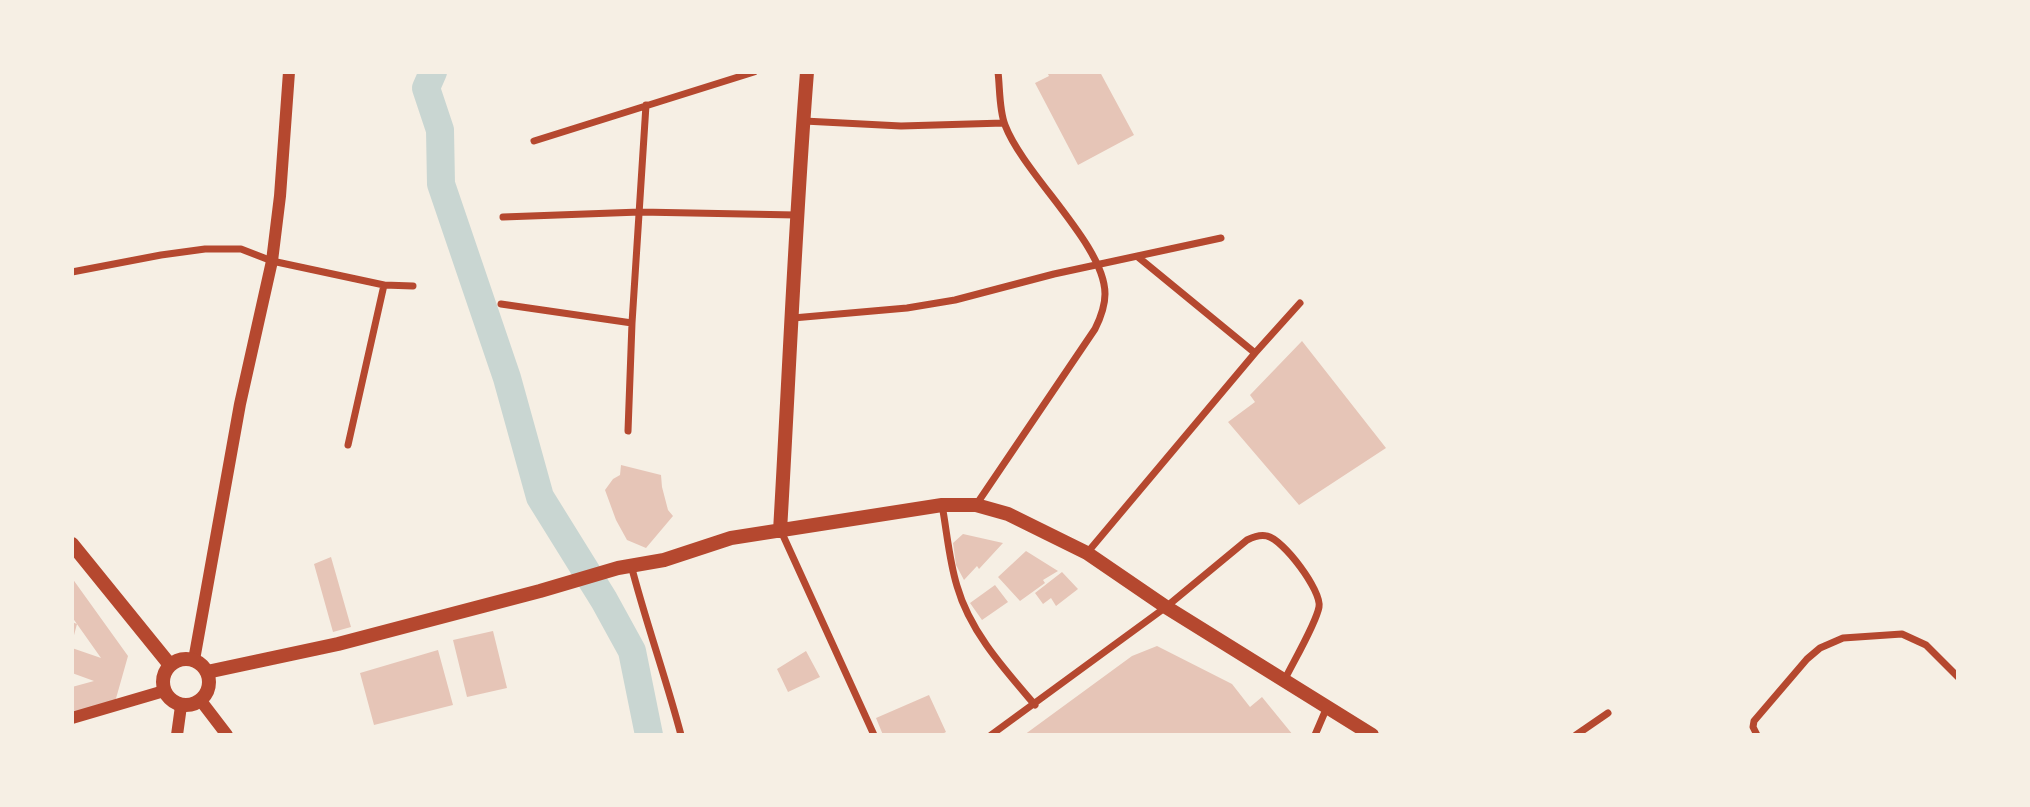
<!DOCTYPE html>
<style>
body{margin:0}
#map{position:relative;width:2030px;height:807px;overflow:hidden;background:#f6efe4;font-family:"Varela Round",sans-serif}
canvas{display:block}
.frame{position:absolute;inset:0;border:74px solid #f6efe4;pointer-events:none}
</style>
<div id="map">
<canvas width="2030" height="807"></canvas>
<div class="frame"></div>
</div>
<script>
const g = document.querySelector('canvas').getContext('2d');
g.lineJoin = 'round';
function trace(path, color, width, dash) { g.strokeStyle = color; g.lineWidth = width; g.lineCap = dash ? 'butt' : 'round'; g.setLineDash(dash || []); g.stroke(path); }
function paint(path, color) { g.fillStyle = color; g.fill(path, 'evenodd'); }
trace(new Path2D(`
 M433 72 426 88 440 130 441 184 507 378 540 497 604 600 632 651 649 735`), '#c9d6d2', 28);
paint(new Path2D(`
 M1047 72H1100L1134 135 1078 165 1035 83 1049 76Z
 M1302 341 1386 448 1299 505 1228 422 1255 402 1250 395Z
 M621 465 661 475 662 487 668 510 673 516 646 548 627 540 616 520 605 490 613 479 620 475Z
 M963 534 1003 543 979 569 977 566 964 580 956 565 953 543Z
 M1026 551 1058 571 1043 580 1045 583 1020 601 998 577Z
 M331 557 351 627 333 632 314 564Z
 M1062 572 1078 589 1056 606 1051 598 1043 604 1035 593Z
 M72 578 128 656 115 702 72 714V687L94 681 72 673V648L101 658 72 617Z
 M995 585 1008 602 982 620 970 603Z
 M72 622 77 624 73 639H72Z
 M493 631 507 688 467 697 453 640Z
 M1157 646 1232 684 1250 707 1262 697 1293 735H1024L1132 656Z
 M438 650 453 705 374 725 360 673Z
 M806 651 820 677 788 692 777 669Z
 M929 695 946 732 940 735H883L876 718Z`), '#e6c5b7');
trace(new Path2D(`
 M804 121 901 126 1004 123
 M534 141 754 72
 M503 217 640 212 796 215
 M1138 257 1255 353
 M72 272 161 255 205 249H241L272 261 384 285 413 286
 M501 304 632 323
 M793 318 907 308 955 300 1054 274 1221 238
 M628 431 632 323 646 105
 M348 445 384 285
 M942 505C947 532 949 560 957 586 970 632 1005 670 1035 705
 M976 505 1095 329C1101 317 1105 307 1105 294 1105 245 1024 175 1005 125 999 110 1000 88 998 72
 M781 531 874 735
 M1087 553 1255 353 1300 303
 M631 565C646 623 666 678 681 735
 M991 735 1166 607 1247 540C1253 537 1260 534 1267 536 1283 539 1322 591 1319 607 1316 624 1292 664 1284 681
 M1315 735 1327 707
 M1576 735 1608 713
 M1757 735 1753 727 1754 721 1807 659 1820 648 1843 638 1902 634 1926 645 1958 677`), '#b5482f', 7);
trace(new Path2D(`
 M194 660 240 404 272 261 280 196 289 72
 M201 701 227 735
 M72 718 164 691
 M177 735 181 706`), '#b5482f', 12);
trace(new Path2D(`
 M780 531C789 378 795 224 807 72
 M72 544 170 665
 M163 682a23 23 0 1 1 46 0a23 23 0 1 1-46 0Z
 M207 672 338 644 540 591 618 568 664 560 731 538 942 505H976L1008 514 1087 553 1166 607 1372 735`), '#b5482f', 14);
</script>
